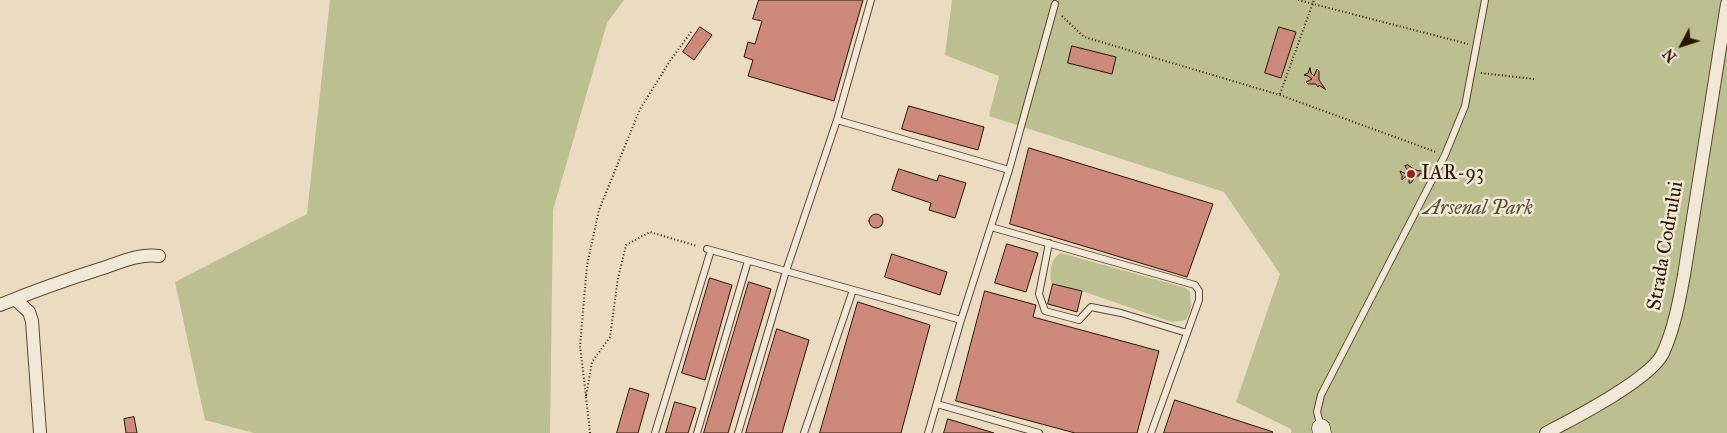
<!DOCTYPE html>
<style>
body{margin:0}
#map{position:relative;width:1727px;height:433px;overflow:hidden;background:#ebdbc1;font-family:"IM FELL Great Primer",serif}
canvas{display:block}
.north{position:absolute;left:1657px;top:20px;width:50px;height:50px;-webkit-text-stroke:4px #f2e8d7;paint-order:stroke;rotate:230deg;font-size:14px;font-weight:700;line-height:20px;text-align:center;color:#291400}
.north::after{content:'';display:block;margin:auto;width:18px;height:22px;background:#291400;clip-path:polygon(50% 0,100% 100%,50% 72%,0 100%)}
</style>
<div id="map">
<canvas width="1727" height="433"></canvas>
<div class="north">N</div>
</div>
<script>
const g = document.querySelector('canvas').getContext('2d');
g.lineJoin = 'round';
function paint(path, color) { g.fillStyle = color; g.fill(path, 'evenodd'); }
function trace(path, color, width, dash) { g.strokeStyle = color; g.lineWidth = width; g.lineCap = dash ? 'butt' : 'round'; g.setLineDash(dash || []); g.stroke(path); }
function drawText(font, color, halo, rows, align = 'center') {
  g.font = font + ' "IM FELL Great Primer",serif'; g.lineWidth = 5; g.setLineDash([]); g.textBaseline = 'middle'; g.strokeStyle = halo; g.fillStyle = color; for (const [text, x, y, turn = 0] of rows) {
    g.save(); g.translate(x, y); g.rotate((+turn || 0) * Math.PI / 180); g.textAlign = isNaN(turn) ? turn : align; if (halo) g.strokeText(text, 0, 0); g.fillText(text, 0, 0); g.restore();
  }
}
paint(new Path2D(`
 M330 0H624L607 23 553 210 550 433H254L205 420 175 282 307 214Z
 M952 0H1727V433H1291V429L1236 402 1280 274 1224 192 989 116 999 76 945 55Z
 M1061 253 1186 288 1190 292 1191 308 1186 320 1172 322 1082 291 1053 284 1051 282C1050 272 1050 258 1061 253Z`), '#bcbf90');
const building = new Path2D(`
 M759 0H863L834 101 748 76 753 60 744 57 748 42 755 44 762 21 753 19Z
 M700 27 712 35 694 60 683 52Z
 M1279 27 1296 32 1281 78 1265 73Z
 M1072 46 1116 57 1112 74 1068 63Z
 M1310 68 1311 73 1314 76 1317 69 1319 71V80L1326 90 1319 85 1318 87 1316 84H1308L1306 82 1312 79 1308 76 1304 75 1308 73Z
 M909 106 984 127 978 150 902 129Z
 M1029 148 1213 204 1187 277 1010 224Z
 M1408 165 1415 170 1427 172 1419 174V176H1416L1411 183H1409V176L1405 177 1402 180V176L1400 171 1404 173H1409L1405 166Z
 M899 169 937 181 939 175 966 183 955 218 929 210 931 203 892 190Z
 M869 221a7 7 0 1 1 14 0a7 7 0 1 1-14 0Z
 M1007 244 1038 253 1026 292 995 283Z
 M892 254 947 272 940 295 885 277Z
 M710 278 732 285 705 380 682 373Z
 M749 282 771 289 728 433H704Z
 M1053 284 1082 291 1077 312 1048 304Z
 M985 291 1036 305 1033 317 1159 351 1137 433H1075L956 401Z
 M858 302 930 325 901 433H820Z
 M777 329 809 340 782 433H746Z
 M630 388 649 394 638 433H617Z
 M1175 400 1273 432 1272 433H1164Z
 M675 402 696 408 688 433H666Z
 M134 417 137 433H126L124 419Z
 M948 419 994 433H944Z`);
paint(building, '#ce897d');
trace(building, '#291400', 1);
const lane = new Path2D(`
 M871 0 837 120 1009 170
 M991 227 1195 285 1199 291V300L1151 433
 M1049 243 1039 294 1045 311 1079 320 1091 307 1121 313 1187 333
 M707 249 961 320
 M937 404 1039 433
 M1321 427 1317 412 1321 395 1445 155 1465 106 1485 0
 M655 433 711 250
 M697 433 748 261
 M738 433 786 271 837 120
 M804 433 853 290
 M928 433 961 320 1009 170 1055 4`);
const street = new Path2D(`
 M15 299 29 312 32 321 40 433
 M0 305C34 291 68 279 103 268 121 262 140 253 159 256
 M1546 433C1573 419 1651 379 1663 353 1674 329 1679 302 1684 275L1727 4`);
const secondary = new Path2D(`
 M1321 428 1322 433`);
trace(lane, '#5a4630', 8);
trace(street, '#5a4630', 14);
trace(secondary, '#291400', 19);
trace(new Path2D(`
 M1298 0 1468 44
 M1062 16 1084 37 1280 95 1436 152
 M1481 73 1534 79
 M1280 94 1314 0
 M586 396 580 346 587 265 599 210 640 109 670 61 691 32
 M590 433 586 396 592 362 610 337 618 278 626 245 650 232 697 246`), '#291400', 2, [1, 2.5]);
trace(lane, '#f2e8d7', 6);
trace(street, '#f2e8d7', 12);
trace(secondary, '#f2e8d7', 18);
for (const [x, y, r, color] of [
 [1411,174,5,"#8f2418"]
]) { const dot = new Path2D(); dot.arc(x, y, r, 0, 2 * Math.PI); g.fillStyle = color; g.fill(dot); trace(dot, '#f2e8d7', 2); }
drawText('20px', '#291400', '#f2e8d7', [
 ["IAR-93",1421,174]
], 'left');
drawText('italic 20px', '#5c5032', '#f2e8d7', [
 ["Arsenal Park",1478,209]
]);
drawText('20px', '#291400', '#f2e8d7', [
 ["Strada Codrului",1666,246,-80]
]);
</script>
